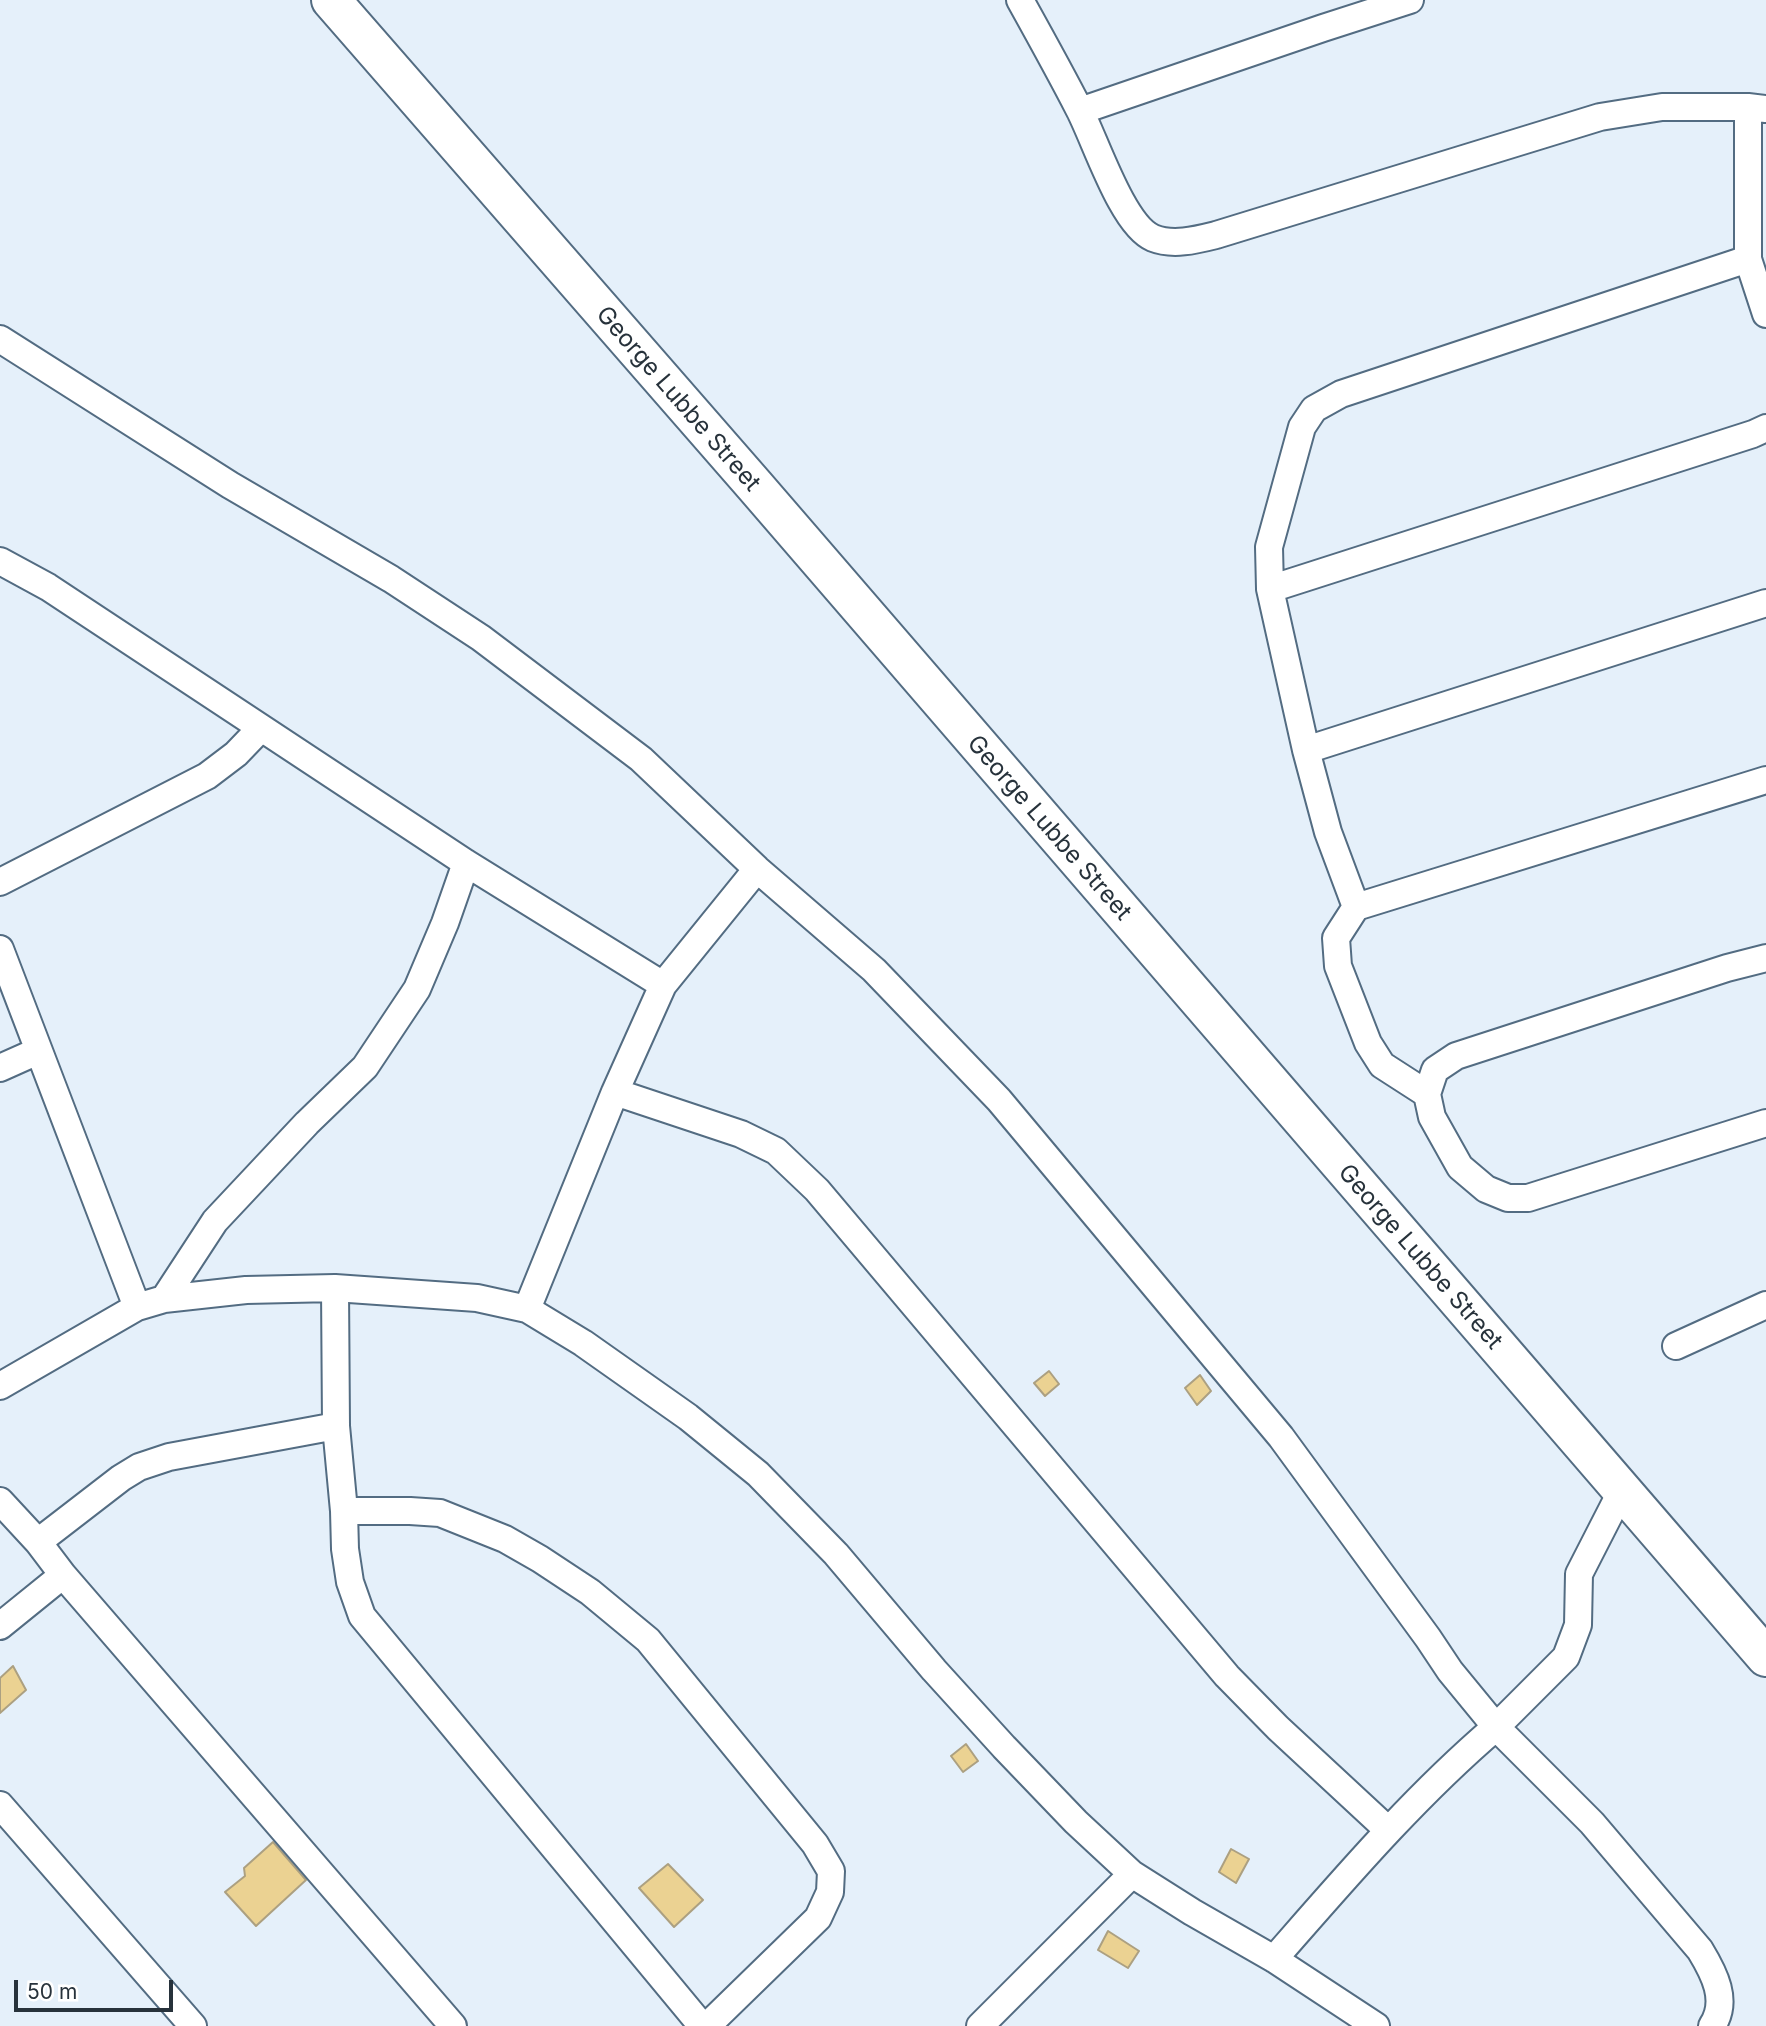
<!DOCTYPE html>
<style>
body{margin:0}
#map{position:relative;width:1766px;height:2026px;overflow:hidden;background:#e5f0fa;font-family:Inter,sans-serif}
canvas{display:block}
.scale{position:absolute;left:14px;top:1980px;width:159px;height:32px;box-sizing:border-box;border:4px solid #27323b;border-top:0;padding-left:9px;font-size:21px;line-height:24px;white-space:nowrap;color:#27323b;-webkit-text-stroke:5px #fff;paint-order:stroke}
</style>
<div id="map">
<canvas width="1766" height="2026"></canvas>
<div class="scale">50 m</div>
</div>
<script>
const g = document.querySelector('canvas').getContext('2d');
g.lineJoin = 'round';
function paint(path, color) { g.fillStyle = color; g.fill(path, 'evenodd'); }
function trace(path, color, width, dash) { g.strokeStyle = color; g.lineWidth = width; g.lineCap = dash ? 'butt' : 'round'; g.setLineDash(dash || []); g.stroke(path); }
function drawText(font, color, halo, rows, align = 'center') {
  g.font = font + ' Inter,sans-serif'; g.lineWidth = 5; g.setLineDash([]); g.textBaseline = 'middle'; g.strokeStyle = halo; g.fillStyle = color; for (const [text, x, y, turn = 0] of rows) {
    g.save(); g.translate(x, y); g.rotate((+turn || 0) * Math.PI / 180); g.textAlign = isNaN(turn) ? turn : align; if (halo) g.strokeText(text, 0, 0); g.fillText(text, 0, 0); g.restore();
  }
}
const building = new Path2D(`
 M1049 1371 1059 1384 1045 1396 1034 1383Z
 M1200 1375 1211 1391 1197 1405 1185 1388Z
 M13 1666 26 1690 0 1713V1678Z
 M966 1744 978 1761 963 1772 951 1756Z
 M273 1842 306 1880 256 1926 225 1892 245 1876 244 1868Z
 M1231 1849 1249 1859 1236 1883 1219 1872Z
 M668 1864 703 1900 674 1927 639 1888Z
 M1108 1931 1139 1951 1128 1968 1098 1950Z`);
paint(building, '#ebd292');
trace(building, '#aca081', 2);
const street = new Path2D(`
 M1020 0C1040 36 1060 72 1079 109 1095 139 1122 225 1153 238 1173 246 1196 240 1216 235L1600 117 1662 107H1748L1766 109
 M1748 107V259L1766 314
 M1080 111 1323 28 1410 0
 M0 339 230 485 391 579 481 638 641 759 757 869 874 970 999 1100 1281 1437 1428 1638 1450 1671 1496 1727C1414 1797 1345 1878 1274 1959
 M0 561 48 587 466 863 663 985
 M1270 589 1753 434 1766 428
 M1306 750 1766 603
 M0 882 207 776 236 754 260 729
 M1356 907 1328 832 1306 750 1270 589 1269 547 1302 427 1314 409 1341 394 1748 259
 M0 949 137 1307
 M1766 958 1727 968 1456 1056 1435 1070 1427 1094 1432 1117 1460 1167 1486 1189 1508 1198H1528L1766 1123
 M0 1068 38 1051
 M615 1092 741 1134 776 1151 817 1190 1227 1676 1278 1728 1388 1830
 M1427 1094 1382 1065 1368 1043 1338 966 1336 938 1356 907 1766 780
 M335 1288 336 1426 344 1511 345 1549 350 1582 362 1616 702 2026
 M164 1299 215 1221 307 1123 365 1067 417 989 445 923 466 863
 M527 1309 615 1092 663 985 757 869
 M1676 1346 1766 1305
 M0 1386 137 1307 164 1299 246 1290 335 1288 477 1298 527 1309 583 1343 688 1417 758 1474 836 1554 934 1670 1004 1747 1076 1822 1132 1874 1192 1912 1274 1959 1376 2026
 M1622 1490 1579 1574 1578 1625 1566 1657 1496 1727 1592 1823 1700 1950C1714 1973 1729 2001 1712 2026
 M0 1501 38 1542 63 1575 453 2026
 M344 1511H410L440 1513 505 1539 540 1559 590 1592 648 1640 815 1844 831 1871 830 1892 818 1918 707 2026
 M38 1542 121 1478 139 1467 169 1457 336 1426
 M0 1626 63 1575
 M0 1805 193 2026
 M980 2026 1132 1874`);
const primary = new Path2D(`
 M331 0 755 486 1766 1657`);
trace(street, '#536c82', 30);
trace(primary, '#536c82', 42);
trace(street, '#fff', 26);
trace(primary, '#fff', 38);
drawText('24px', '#27323b', '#fff', [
 ["George Lubbe Street",678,399,49],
 ["George Lubbe Street",1049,828,49],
 ["George Lubbe Street",1420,1257,49]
]);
</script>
